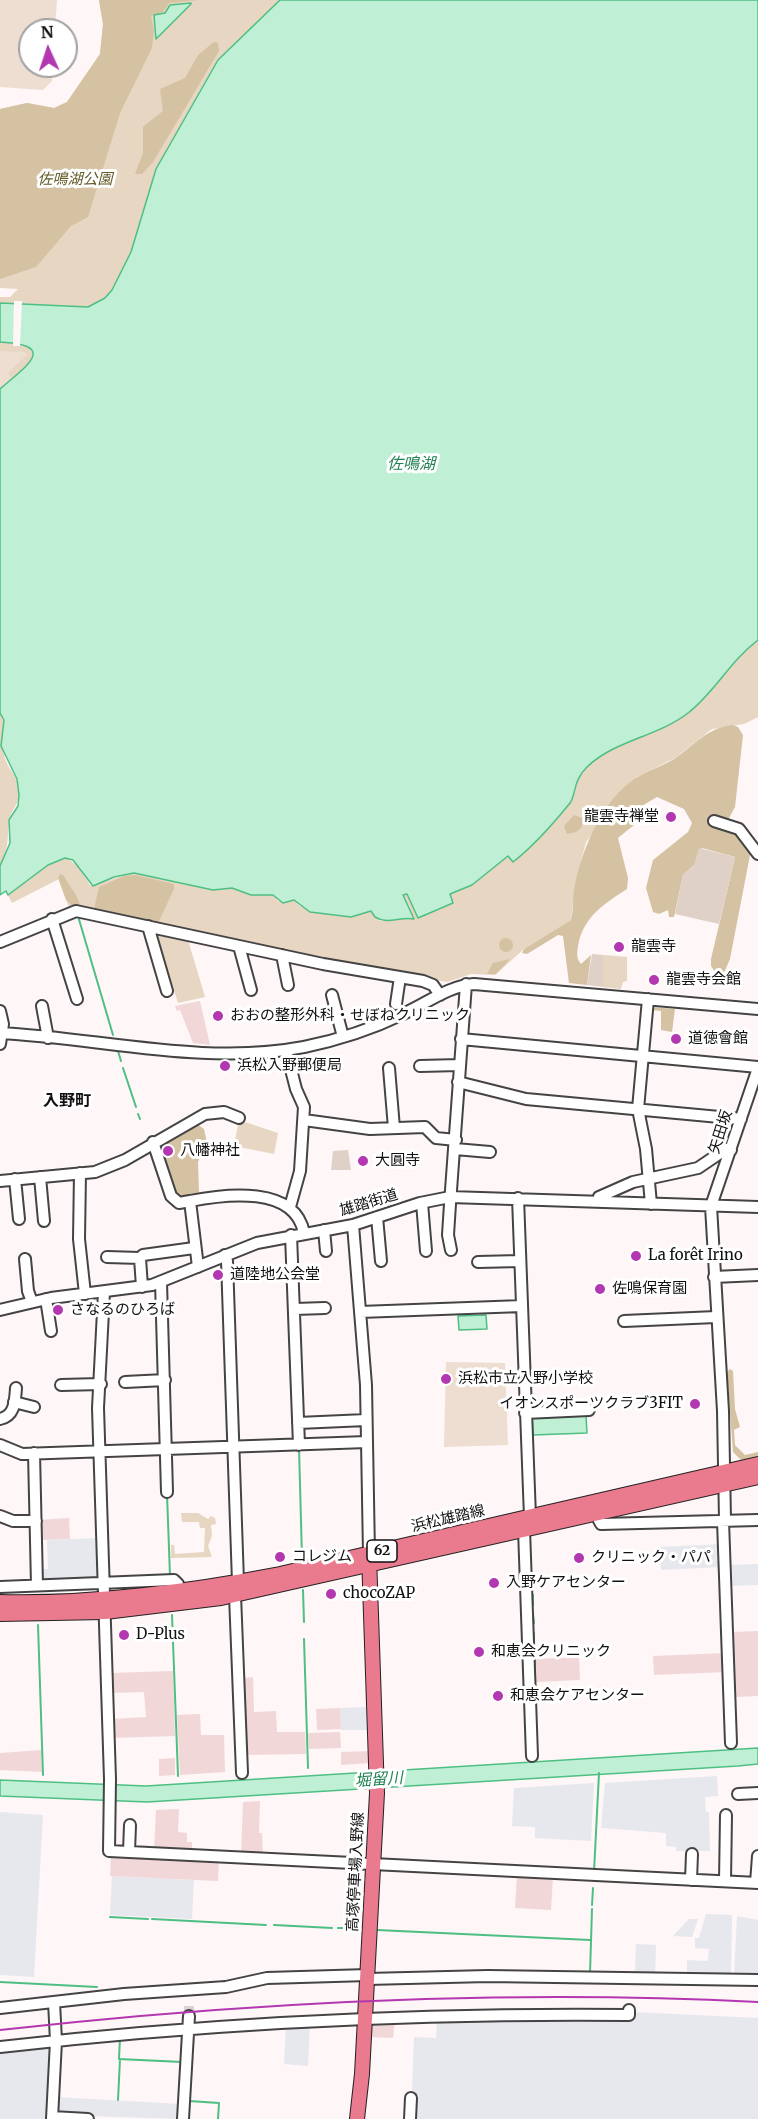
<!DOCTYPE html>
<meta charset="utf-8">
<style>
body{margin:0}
#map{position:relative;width:758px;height:2119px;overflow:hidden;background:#fef6f7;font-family:Merriweather,serif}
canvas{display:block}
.north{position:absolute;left:18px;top:18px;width:60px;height:60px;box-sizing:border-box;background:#fff;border:2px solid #a0a0a0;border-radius:50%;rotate:357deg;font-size:16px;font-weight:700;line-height:24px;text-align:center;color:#111}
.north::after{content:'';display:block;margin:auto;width:21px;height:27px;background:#b337b0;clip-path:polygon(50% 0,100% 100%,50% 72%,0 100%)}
</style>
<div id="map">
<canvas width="758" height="2119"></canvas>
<div class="north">N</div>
</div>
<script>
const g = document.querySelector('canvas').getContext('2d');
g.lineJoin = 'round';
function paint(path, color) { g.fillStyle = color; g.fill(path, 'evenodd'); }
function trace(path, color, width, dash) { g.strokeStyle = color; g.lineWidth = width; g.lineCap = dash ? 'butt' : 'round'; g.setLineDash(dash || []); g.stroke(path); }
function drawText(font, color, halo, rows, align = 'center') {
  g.font = font + ' Merriweather,"Noto Sans JP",serif'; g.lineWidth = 6; g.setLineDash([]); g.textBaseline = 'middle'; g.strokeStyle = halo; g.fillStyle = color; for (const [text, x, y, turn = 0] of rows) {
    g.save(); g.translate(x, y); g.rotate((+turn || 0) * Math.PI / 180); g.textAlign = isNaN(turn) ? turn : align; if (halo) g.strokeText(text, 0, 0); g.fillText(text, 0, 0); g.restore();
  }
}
paint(new Path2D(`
 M98 1538 99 1581 42 1583 39 1569H48L47 1540Z
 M722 1544V1567L661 1570 660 1547Z
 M758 1564V1585L730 1586V1565Z
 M369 1707 370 1730H341L340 1708Z
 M717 1776 718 1796 705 1797 706 1812H709L710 1851H676V1847L666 1846V1833L601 1828 605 1783Z
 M594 1783 591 1841 535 1838V1827L512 1826 514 1788Z
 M0 1812 43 1815 34 1977 0 1975Z
 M112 1876 194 1880 192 1919 110 1915Z
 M706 1914 732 1915 731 1976 687 1974V1960L708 1961 709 1949 695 1948V1938H699Z
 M737 1916 758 1920V1977L734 1976Z
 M689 1919H698L692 1937 673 1936Z
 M636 1944 656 1945 655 1974H635Z
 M633 2012 758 2018V2119H411L414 2037 436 2038 437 2019H633Z
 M310 2024 308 2066 284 2064 286 2026Z
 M48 2046 51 2048 47 2119H0V2051Z
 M55 2097 181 2104 180 2119 58 2115Z`), '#e7e7ee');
paint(new Path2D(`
 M200 1001 210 1045 193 1043 180 1010 177 1011 175 1006Z
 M69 1518 70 1539 39 1540 38 1520Z
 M758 1631V1696L735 1697 733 1632Z
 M725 1653 726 1672 654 1675 653 1656Z
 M579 1657 580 1680 536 1682 535 1659Z
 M173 1671 175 1736 112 1738 111 1719 146 1717 144 1692 110 1693V1673Z
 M253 1677 254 1712 276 1711 277 1732H305L306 1754 245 1755 243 1678Z
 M340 1708 341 1729 317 1730 316 1709Z
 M200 1714 201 1735H224L225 1772 180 1775 177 1715Z
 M340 1732 341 1748 309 1749 308 1733Z
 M41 1750 42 1772 0 1770V1753Z
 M371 1751V1763L341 1765V1752Z
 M175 1758V1775L159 1776V1759Z
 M260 1801 259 1833H262L263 1856 241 1855 243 1802Z
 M179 1809 178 1832 187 1833V1842H192V1853L154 1851 156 1810Z
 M111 1853 219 1859 218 1881 110 1876Z
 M517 1874 553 1876 551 1910 515 1908Z
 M395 2020 393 2038 369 2037 370 2021Z`), '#f2d7d8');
paint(new Path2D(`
 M99 0H280L218 60 156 169 131 252 112 290 105 298 88 307 0 303V297H10L18 289 0 288V109L27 103 54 108 67 102 100 54 103 24Z
 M0 342 27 345 33 354 30 363 0 389Z
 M758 640V717L744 724 712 729 675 758 637 777 586 842 575 884 571 920 524 949 495 975 471 974 447 982 324 961 69 908 59 879 12 903 8 895 48 865 65 857 78 866 90 885 134 873 213 890 232 888 251 895H274L278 901 294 900 300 906 351 917 371 911 380 921 406 917 410 908 403 895 407 894 418 917 452 903 450 894 472 885 508 856 513 862C534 845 554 824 570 803 577 794 573 781 587 767 615 740 657 736 688 713 715 692 730 661 758 640Z
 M0 713C8 726 2 740 4 754 5 766 17 775 19 787 21 804 10 810 9 822 7 842 9 846 0 866Z
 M156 933 188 940 205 997 178 1003Z
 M603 955 627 957V981L623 982 621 989 603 987Z
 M239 1120 278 1133 274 1154 234 1146Z
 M181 1513H198L208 1519 211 1516 215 1518 216 1524 211 1525 212 1536 208 1546 212 1557 171 1558V1545H174L175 1554 204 1552 205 1528H200L199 1522H182Z`), '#e6d6c2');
paint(new Path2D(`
 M99 0H199L169 3 163 12 151 16 154 30 152 48 120 113 88 217 71 226 36 267 0 279V109L27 103 54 108 67 102 100 54 103 24Z
 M214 42 218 43 219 51 153 162 142 174H135L143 153V127L163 111 160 89 185 78 198 55Z
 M733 725 738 727 743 735 735 807 728 820 749 850 750 855 730 959 724 973 715 972 711 966V959L735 857 702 848 694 865 683 875 674 917H669L668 910 659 914 653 912 646 888 653 860 688 832 692 823 684 809 657 797 635 810 634 825 618 838 628 878 627 889C604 904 583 917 578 946 577 954 576 958 581 964L591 955 587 985 569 983 563 936 558 935 527 954 522 953 524 949 571 920C574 909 572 896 575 884 582 850 601 805 629 783 642 772 659 768 674 759 695 745 706 728 733 725Z
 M574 815 582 818V827L576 832 567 834 564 826Z
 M60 874 64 876C68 885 80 897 80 907H74L66 900 58 878Z
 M135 875 174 884V889L158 923 94 909 99 887 124 876Z
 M499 945a7 7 0 1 1 14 0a7 7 0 1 1-14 0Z
 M510 959 496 974H487L493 963Z
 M652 1007 675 1009 672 1032 661 1030V1011L652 1010Z
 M197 1124 204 1129 207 1143 198 1162 199 1193 176 1199 159 1148 160 1142Z
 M730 1369 733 1371 735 1409 740 1427 734 1430 735 1445 745 1455 758 1452V1456L741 1460 733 1452 727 1372Z`), '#d5c2a2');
paint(new Path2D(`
 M699 848 735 857 719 924 675 914 683 875 694 865Z
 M592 954 603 955V987L587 985Z
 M348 1150 351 1170H331L333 1151Z`), '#dfd1c7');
paint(new Path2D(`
 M0 0H57L55 30H30V66H53L52 81 43 90 0 87Z
 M0 351 25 352 27 355 8 373 12 378 0 389Z
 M446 1362 505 1363 508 1445 444 1447Z`), '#eeded2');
const water = new Path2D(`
 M280 0H758V640C730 661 715 692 688 713 657 737 615 740 587 767 573 780 576 795 570 803 553 824 535 845 513 862L508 856 472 885 450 894 453 903 418 918 407 894 403 895 414 919C400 916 388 925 375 917L371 911 351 917 310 912 294 900 283 903 273 895H251L232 888 213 890 134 873 114 877 93 886 73 860 65 858 48 865 8 895 6 891 0 895V866L10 843 9 820 18 806 19 795 17 779 1 746 4 720 0 713V389C25 367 60 345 0 342V303L88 307 105 298 112 290 131 252 156 169 218 60Z
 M191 3V4L156 39 154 15 165 13 170 5Z
 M486 1315 487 1329 459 1330 458 1316Z
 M586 1416 587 1433 533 1435 532 1418Z
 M758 1748V1764L738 1766 147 1802 0 1796V1780L146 1786Z`);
paint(water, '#bff0d5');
trace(water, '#4ebf83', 1.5);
paint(new Path2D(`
 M14 301H22L20 346H13Z`), '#fef6f7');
trace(new Path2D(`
 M78 916 113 1035
 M118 1051 121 1061
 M123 1068 136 1107
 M138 1114 140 1119
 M299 1448 302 1558
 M167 1494 170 1576
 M303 1590 304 1622
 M533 1595V1605
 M533 1614 534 1623
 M172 1615 178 1776
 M38 1625 43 1775
 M534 1633V1650
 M304 1639 308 1768
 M535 1659V1670
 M535 1675 536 1716
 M594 1872 599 1773
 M592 1905 593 1888
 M110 1917 148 1919
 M152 1919 266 1925
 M274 1925 332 1928
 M338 1928H345
 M377 1930 590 1940
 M590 1973 592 1909
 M0 1982 97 1987
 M120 2038 119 2059 182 2062
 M118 2100 120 2059
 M189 2101 219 2103 218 2119`), '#4ebf83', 2);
trace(new Path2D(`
 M189 2016V2001`), '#dad4d4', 10, [10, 5]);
const minor = new Path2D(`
 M714 821 739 829 758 854
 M52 919 77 999
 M148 926 167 991
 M0 942 76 911 323 964 423 981 433 985 440 995
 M239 946 251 990
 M282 955 288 985
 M332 995 343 1037
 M648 999 638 1109 646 1149 651 1204
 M396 1004 400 977
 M42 1006 48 1038
 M0 1011 3 1024 0 1044
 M0 1033C100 1038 204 1066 304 1047 338 1040 372 1029 403 1014 426 1004 448 986 474 984L758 1009
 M461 1039 758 1067
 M286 1050 296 1089 304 1107 300 1171 290 1207
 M420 1066 459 1065
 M389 1068 394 1128
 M458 1082 526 1099 741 1119
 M304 1120 370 1129 425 1127 436 1138 456 1140
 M153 1142 171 1196 179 1203 190 1201
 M455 1149 490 1152
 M80 1173 79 1239 85 1294
 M40 1177 44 1221
 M15 1179 19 1219
 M0 1181 95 1172 125 1160 205 1114 224 1112 239 1118
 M518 1198 530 1517
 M599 1202V1197L633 1182 698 1168 726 1149 731 1150
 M422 1203 426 1251
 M377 1217 381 1261
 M353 1225 366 1385 369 1554
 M324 1230 326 1251
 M291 1235 299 1445
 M451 1250 448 1235 450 1204 466 984
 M225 1255 227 1261 238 1582
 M107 1257 140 1258
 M25 1259 28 1291 32 1302
 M478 1262 520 1261
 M198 1267 190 1201C225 1194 295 1185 304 1233
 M714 1277 758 1275
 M161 1282 167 1492
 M142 1287 140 1258 143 1255 194 1248
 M104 1292 98 1408 110 1779 109 1851 758 1883
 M46 1299 51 1331
 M295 1309 325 1308
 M0 1310 51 1298 152 1285 257 1243 353 1225 420 1203 450 1197 758 1207
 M360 1312 522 1306
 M624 1321 716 1317
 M125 1382 165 1380
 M61 1385 101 1384
 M14 1402 34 1407
 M525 1413 589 1410
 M0 1419C15 1416 15 1401 16 1388
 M298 1423 366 1420
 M0 1445 22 1454 367 1442
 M34 1453 37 1585
 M595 1513 601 1524 758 1520
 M0 1516 13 1521H36
 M725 1520 723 1411 711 1206 758 1068
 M723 1521 731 1743
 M524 1529 532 1756
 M0 1587 174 1580 178 1584 180 1592
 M235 1595 242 1773
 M738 1794 758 1793
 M129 1852 130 1825
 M691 1880 692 1854
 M725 1881 726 1815
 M756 1883 758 1856
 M367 1979 488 1976 758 1980
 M0 2008 124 1994 226 1987 267 1978 368 1975
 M0 2047C209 2023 419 2013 629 2015V2010
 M52 2117 88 2119
 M52 2119 56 2041 54 2002
 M183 2119 189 2016
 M410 2119 411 2098`);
const major = new Path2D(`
 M0 1602C95 1604 187 1592 280 1574L758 1464
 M0 1614 105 1612 221 1598 758 1477
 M357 2119 362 2074 377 1793 369 1555`);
trace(minor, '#444', 14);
trace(major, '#222', 16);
trace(minor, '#fff', 10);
trace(major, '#ea7a8d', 14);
trace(new Path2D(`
 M0 2030C251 2002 505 1989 758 2002`), '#b337b0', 2);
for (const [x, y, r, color] of [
 [671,817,6,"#b337b0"],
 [619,947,6,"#b337b0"],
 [654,980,6,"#b337b0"],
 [218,1016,6,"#b337b0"],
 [676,1039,6,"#b337b0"],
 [225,1066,6,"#b337b0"],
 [168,1151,6,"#b337b0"],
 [363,1161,6,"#b337b0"],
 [636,1256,6,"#b337b0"],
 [218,1275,6,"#b337b0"],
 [600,1289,6,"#b337b0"],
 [58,1310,6,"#b337b0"],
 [446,1379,6,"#b337b0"],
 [695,1404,6,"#b337b0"],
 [280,1557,6,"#b337b0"],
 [579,1558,6,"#b337b0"],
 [494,1583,6,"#b337b0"],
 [331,1594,6,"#b337b0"],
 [124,1635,6,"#b337b0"],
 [479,1652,6,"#b337b0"],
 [498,1696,6,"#b337b0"]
]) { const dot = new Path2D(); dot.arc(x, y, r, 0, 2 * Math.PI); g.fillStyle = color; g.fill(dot); trace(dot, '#fff', 2); }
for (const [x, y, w] of [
 [382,1551,30]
]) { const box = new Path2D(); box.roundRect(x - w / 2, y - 11, w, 22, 4.5); g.fillStyle = '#fff'; g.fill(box); trace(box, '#111', 1.5); }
drawText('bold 14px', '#111', null, [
 ["62",382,1551]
]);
drawText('italic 15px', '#625a27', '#fff', [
 ["佐鳴湖公園",75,180]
]);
drawText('15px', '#111', '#fff', [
 ["龍雲寺禅堂",659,817,"right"],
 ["龍雲寺",631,947],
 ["龍雲寺会館",666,980],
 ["おおの整形外科・せぼねクリニック",230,1016],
 ["道徳會館",688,1039],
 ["浜松入野郵便局",237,1066],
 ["八幡神社",180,1151],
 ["大圓寺",375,1161],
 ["La forêt Irino",648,1256],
 ["道陸地公会堂",230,1275],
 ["佐鳴保育園",612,1289],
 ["さなるのひろば",70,1310],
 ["浜松市立入野小学校",458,1379],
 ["イオンスポーツクラブ3FIT",683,1404,"right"],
 ["コレジム",292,1557],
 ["クリニック・パパ",591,1558],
 ["入野ケアセンター",506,1583],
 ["chocoZAP",343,1594],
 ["D-Plus",136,1635],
 ["和恵会クリニック",491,1652],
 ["和恵会ケアセンター",510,1696]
], 'left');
drawText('15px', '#111', '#fff', [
 ["矢田坂",721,1132,-72],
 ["雄踏街道",369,1203,-17],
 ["浜松雄踏線",448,1519,-13],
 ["高塚停車場入野線",356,1872,-87]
]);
drawText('italic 16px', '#238253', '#fff', [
 ["佐鳴湖",411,464],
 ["堀留川",379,1780,-4]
]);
drawText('bold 16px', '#111', '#fff', [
 ["入野町",67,1101]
]);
</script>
